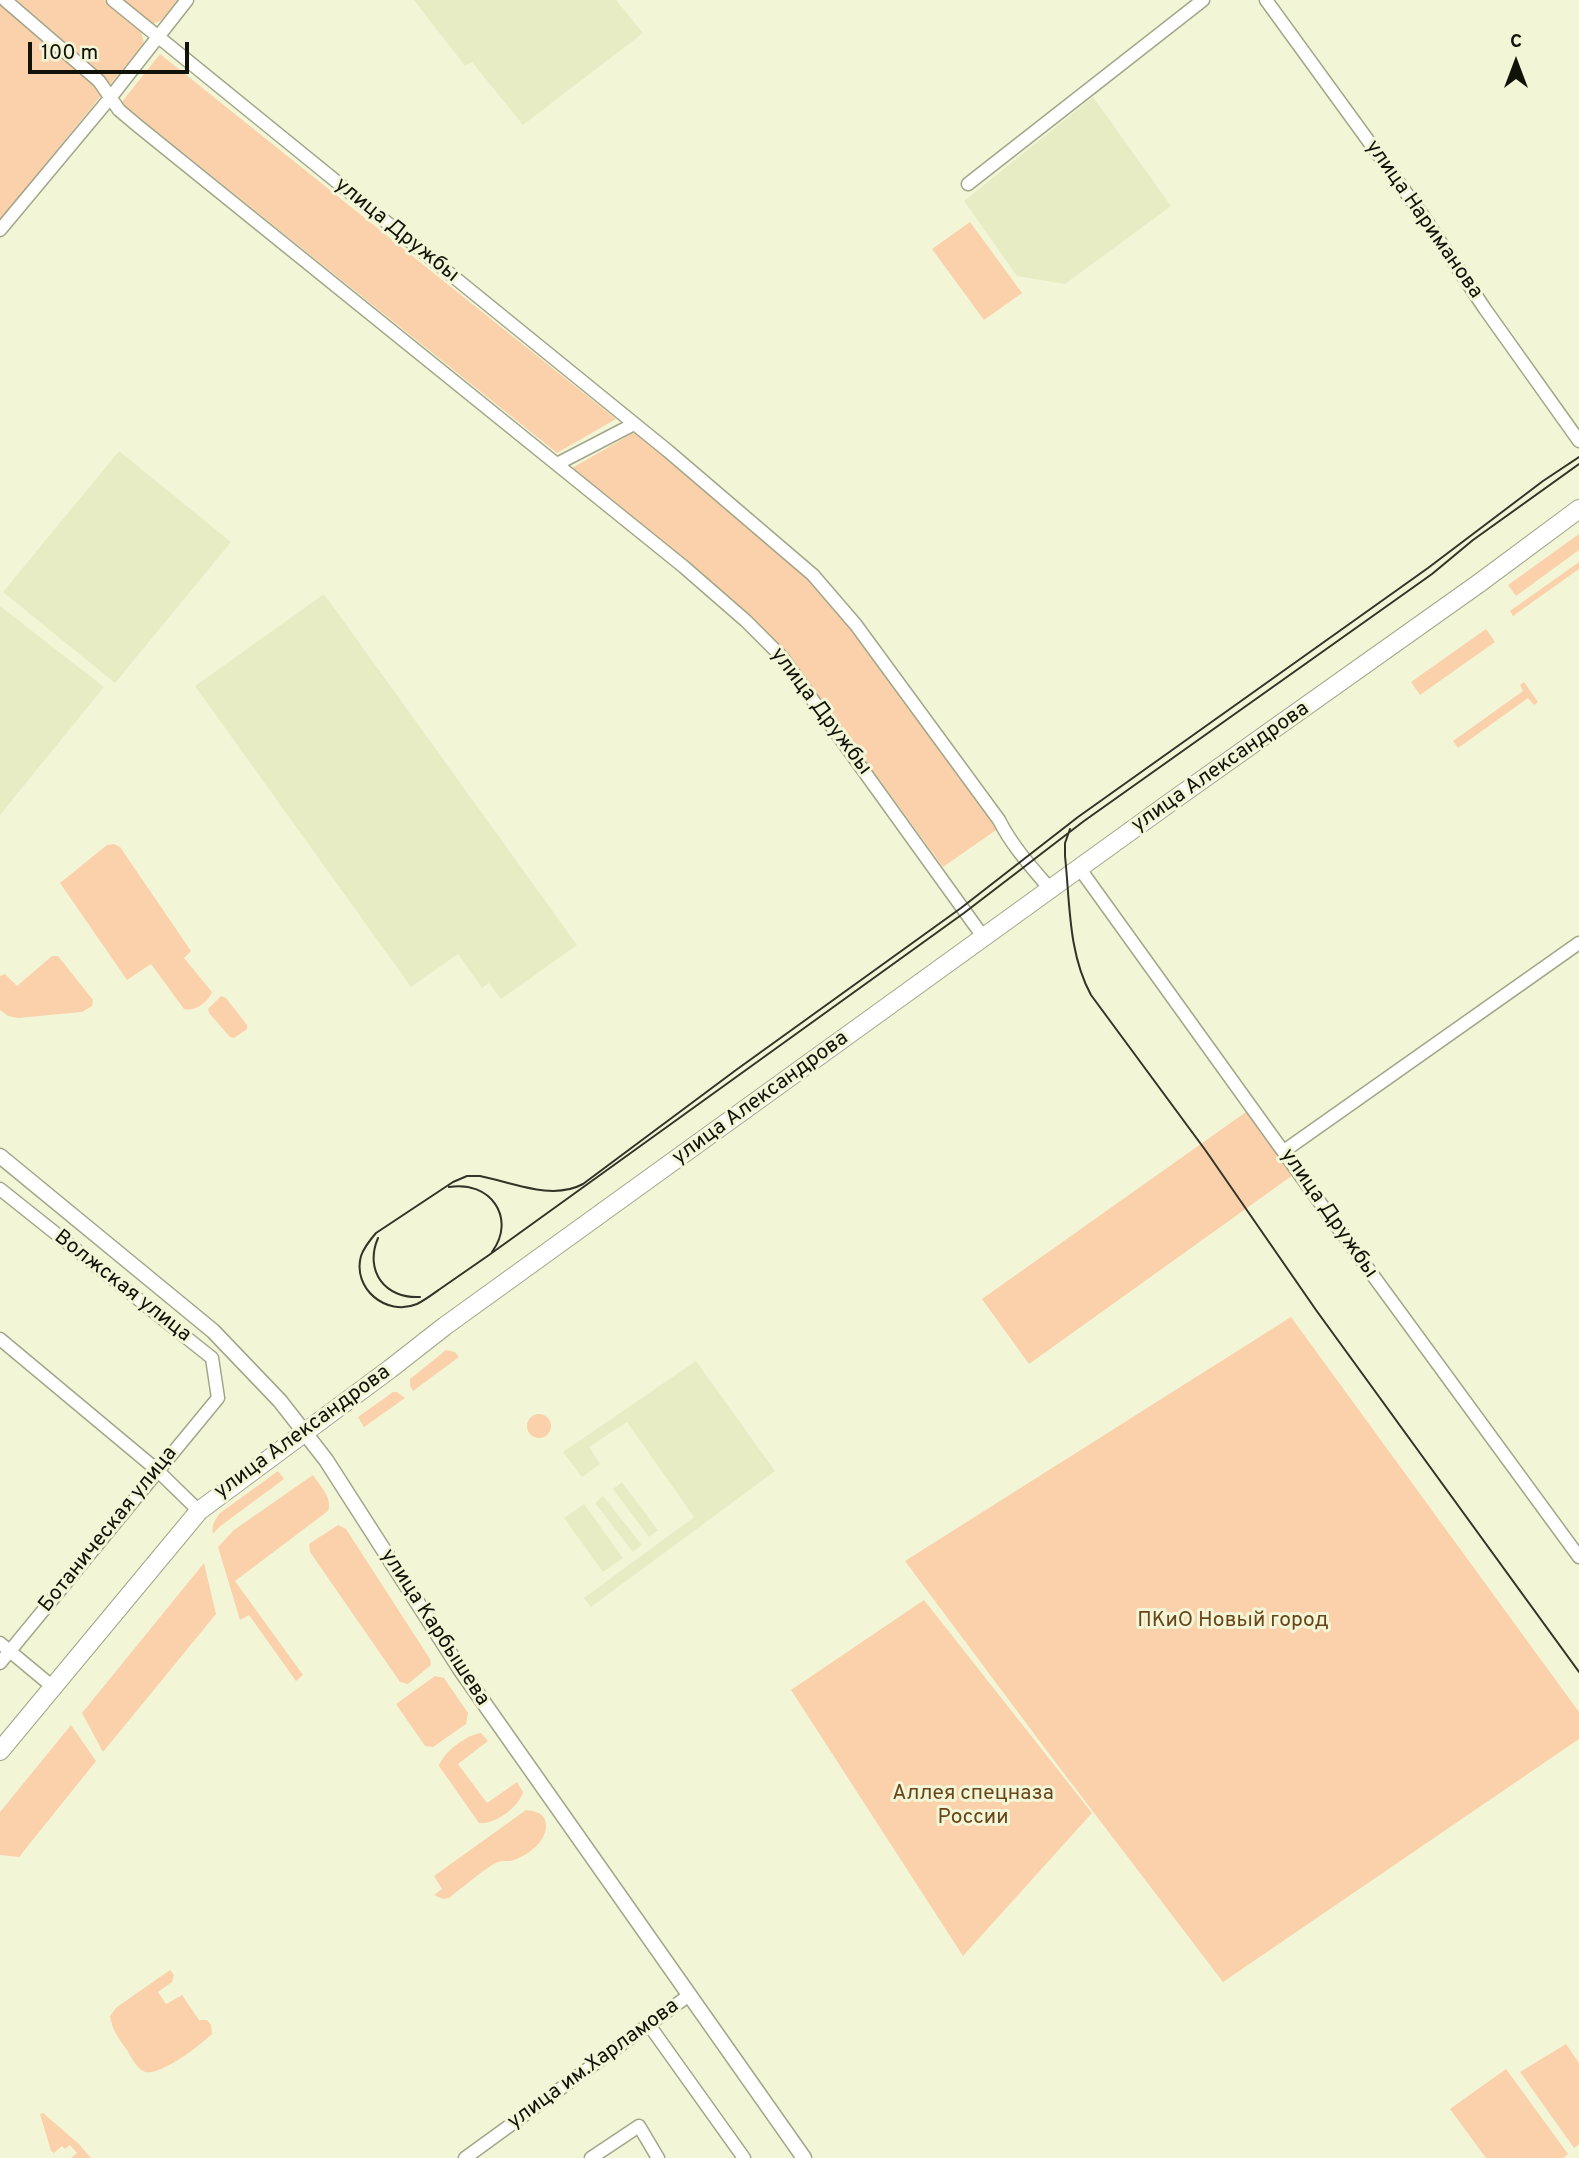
<!DOCTYPE html>
<meta charset="utf-8">
<style>
body{margin:0}
#map{position:relative;width:1579px;height:2158px;overflow:hidden;background:#f2f6d7;font-family:Overpass,sans-serif}
canvas{display:block}
.north{position:absolute;left:1481px;top:28px;width:70px;height:70px;-webkit-text-stroke:5px #f2f6d7;paint-order:stroke;rotate:0deg;font-size:19px;font-weight:700;line-height:28px;text-align:center;color:#111208}
.north::after{content:'';display:block;margin:auto;width:24px;height:32px;background:#111208;clip-path:polygon(50% 0,100% 100%,50% 72%,0 100%)}
.scale{position:absolute;left:28px;top:42px;width:161px;height:32px;box-sizing:border-box;border:4px solid #111208;border-top:0;padding-left:9px;font-size:21px;line-height:24px;white-space:nowrap;color:#111208;-webkit-text-stroke:5px #f2f6d7;paint-order:stroke}
</style>
<div id="map">
<canvas width="1579" height="2158"></canvas>
<div class="north">С</div>
<div class="scale">100 m</div>
</div>
<script>
const g = document.querySelector('canvas').getContext('2d');
g.lineJoin = 'round';
function paint(path, color) { g.fillStyle = color; g.fill(path, 'evenodd'); }
function trace(path, color, width, dash) { g.strokeStyle = color; g.lineWidth = width; g.lineCap = dash ? 'butt' : 'round'; g.setLineDash(dash || []); g.stroke(path); }
function drawText(font, color, halo, rows, align = 'center') {
  g.font = font + ' Overpass,sans-serif'; g.lineWidth = 6; g.setLineDash([]); g.textBaseline = 'middle'; g.strokeStyle = halo; g.fillStyle = color; for (const [text, x, y, turn = 0] of rows) {
    g.save(); g.translate(x, y); g.rotate((+turn || 0) * Math.PI / 180); g.textAlign = isNaN(turn) ? turn : align; if (halo) g.strokeText(text, 0, 0); g.fillText(text, 0, 0); g.restore();
  }
}
paint(new Path2D(`
 M414 0H616L643 33 523 125 472 62 465 66Z
 M1093 97 1171 206 1065 284 1017 276 964 201Z
 M119 451 231 542 115 683 3 592Z
 M324 594 577 945 501 999 489 983 482 988 458 954 411 987 195 686Z
 M0 606 104 687 0 815Z
 M696 1361 775 1471 591 1607 584 1598 694 1517 627 1422 589 1447 600 1464 582 1477 563 1452Z
 M622 1482 658 1530 649 1537 613 1489Z
 M603 1496 642 1545 633 1552 595 1503Z
 M584 1504 623 1558 603 1572 564 1518Z`), '#e7ecc5');
paint(new Path2D(`
 M0 0H104L141 31 144 43 0 220Z
 M121 0H179C171 10 165 22 151 24Z
 M160 54 616 419 557 453 121 103Z
 M970 222 1022 293 984 320 932 249Z
 M635 432 758 534 809 580 853 629 999 828 943 867 786 652 698 571 572 468Z
 M1579 534V550L1516 596 1508 585Z
 M1579 562V569L1513 616 1510 611Z
 M1486 629 1495 642 1420 695 1411 682Z
 M1524 682 1538 702 1534 705 1528 698 1458 748 1453 741 1523 691 1520 685Z
 M114 844 120 847 191 951 184 958 212 992C208 1002 195 1012 184 1009L151 964 127 980 60 883 107 845Z
 M52 956H58L93 1000 92 1006 82 1012 18 1018 8 1016 0 1010V976L5 974 17 986Z
 M221 996 226 998 247 1025V1029L234 1038 230 1037 209 1013 208 1009Z
 M1246 1112 1293 1175 1029 1364 982 1299Z
 M1291 1317 1579 1712V1739L1223 1982 1056 1763 905 1561Z
 M446 1350 455 1352 459 1357 413 1391 410 1386V1379Z
 M393 1392H397L405 1398 364 1427 358 1417Z
 M527 1426a12 12 0 1 1 24 0a12 12 0 1 1-24 0Z
 M278 1471 284 1479 219 1527 213 1534C211 1525 215 1520 220 1513Z
 M313 1475C320 1486 333 1498 328 1511L235 1581 303 1675 296 1681 249 1615 240 1620 218 1547 234 1530Z
 M338 1525 346 1529 430 1659 431 1665 408 1684 400 1682 310 1552 309 1544Z
 M204 1563 216 1614 103 1752 82 1713Z
 M924 1600 1092 1813 963 1956 791 1690Z
 M435 1676 444 1678 468 1713 466 1724 433 1747 425 1746 396 1704Z
 M71 1725 96 1761 19 1857 0 1855V1812Z
 M481 1733 488 1741 458 1764 487 1803 517 1782 523 1792C519 1807 495 1825 479 1823L439 1766C443 1752 468 1734 481 1733Z
 M526 1810C533 1811 542 1812 545 1820 551 1838 529 1855 514 1860 509 1862 503 1860 498 1862 486 1867 461 1889 449 1898L443 1899 434 1895 442 1889 434 1876Z
 M170 1970 174 1975 172 1982 158 1992 166 2004 182 1995 199 2020H207L211 2025 212 2034C200 2045 158 2079 143 2071 136 2067 131 2057 127 2050 119 2039 112 2030 110 2016L117 2007Z
 M1566 2044 1579 2063V2144L1574 2148 1520 2072Z
 M1506 2069 1568 2154 1563 2158H1486L1450 2109Z
 M43 2113 79 2144 91 2158H71L77 2153 70 2145 65 2149 62 2146 54 2153 51 2151 40 2114Z`), '#fad1aa');
const minor = new Path2D(`
 M5 0 99 81 119 110 138 126 684 567 746 621 781 656 984 938
 M113 0 668 451 813 575 856 625 999 820C1012 846 1032 868 1051 890
 M1266 0 1423 216 1485 309 1579 441
 M968 184 1203 0
 M0 230 110 98 187 0
 M557 464 634 424
 M1080 869 1339 1229 1579 1557
 M1284 1151 1579 943
 M0 1189 212 1358 218 1398 0 1663
 M0 1339 157 1470 199 1511
 M0 1643 53 1687
 M649 2025 744 2158
 M465 2158 688 1996
 M591 2158 639 2126 658 2158`);
const tertiary = new Path2D(`
 M0 1156 213 1331 280 1401 326 1460 460 1669 804 2158`);
const secondary = new Path2D(`
 M0 1751 199 1511 390 1369 445 1326 1168 804 1478 584 1579 509`);
trace(minor, '#a2a689', 15);
trace(tertiary, '#a2a689', 17);
trace(secondary, '#a2a689', 20);
trace(minor, '#fff', 12);
trace(tertiary, '#fff', 14);
trace(secondary, '#fff', 18);
trace(new Path2D(`
 M1579 457 1543 481 1428 568 1078 817 961 908 736 1070 583 1184C552 1201 511 1182 480 1176H467L453 1182 376 1233C370 1240 364 1247 361 1256 352 1288 386 1317 417 1304 425 1300 433 1294 440 1289 456 1278 473 1266 489 1255L964 913 1084 821 1432 574 1473 540 1579 464
 M1070 829 1065 843V856C1070 902 1068 953 1091 995L1206 1151 1316 1310 1579 1672
 M449 1187C490 1180 517 1218 492 1252
 M378 1238C364 1271 385 1299 420 1297`), '#333427', 2);
drawText('21px', '#111208', '#f2f6d7', [
 ["улица Нариманова",1423,220,55],
 ["улица Дружбы",396,231,39],
 ["улица Дружбы",820,712,53],
 ["улица Александрова",1221,768,-35],
 ["улица Александрова",761,1099,-36],
 ["улица Дружбы",1328,1214,55],
 ["Волжская улица",122,1287,38],
 ["улица Александрова",303,1433,-36],
 ["Ботаническая улица",109,1530,-51],
 ["улица Карбышева",434,1628,57],
 ["улица им.Харламова",594,2065,-36]
]);
drawText('21px', '#6a4419', '#f2f6d7', [
 ["ПКиО Новый город",1233,1622],
 ["Аллея спецназа",973,1795],
 ["России",973,1819]
]);
</script>
